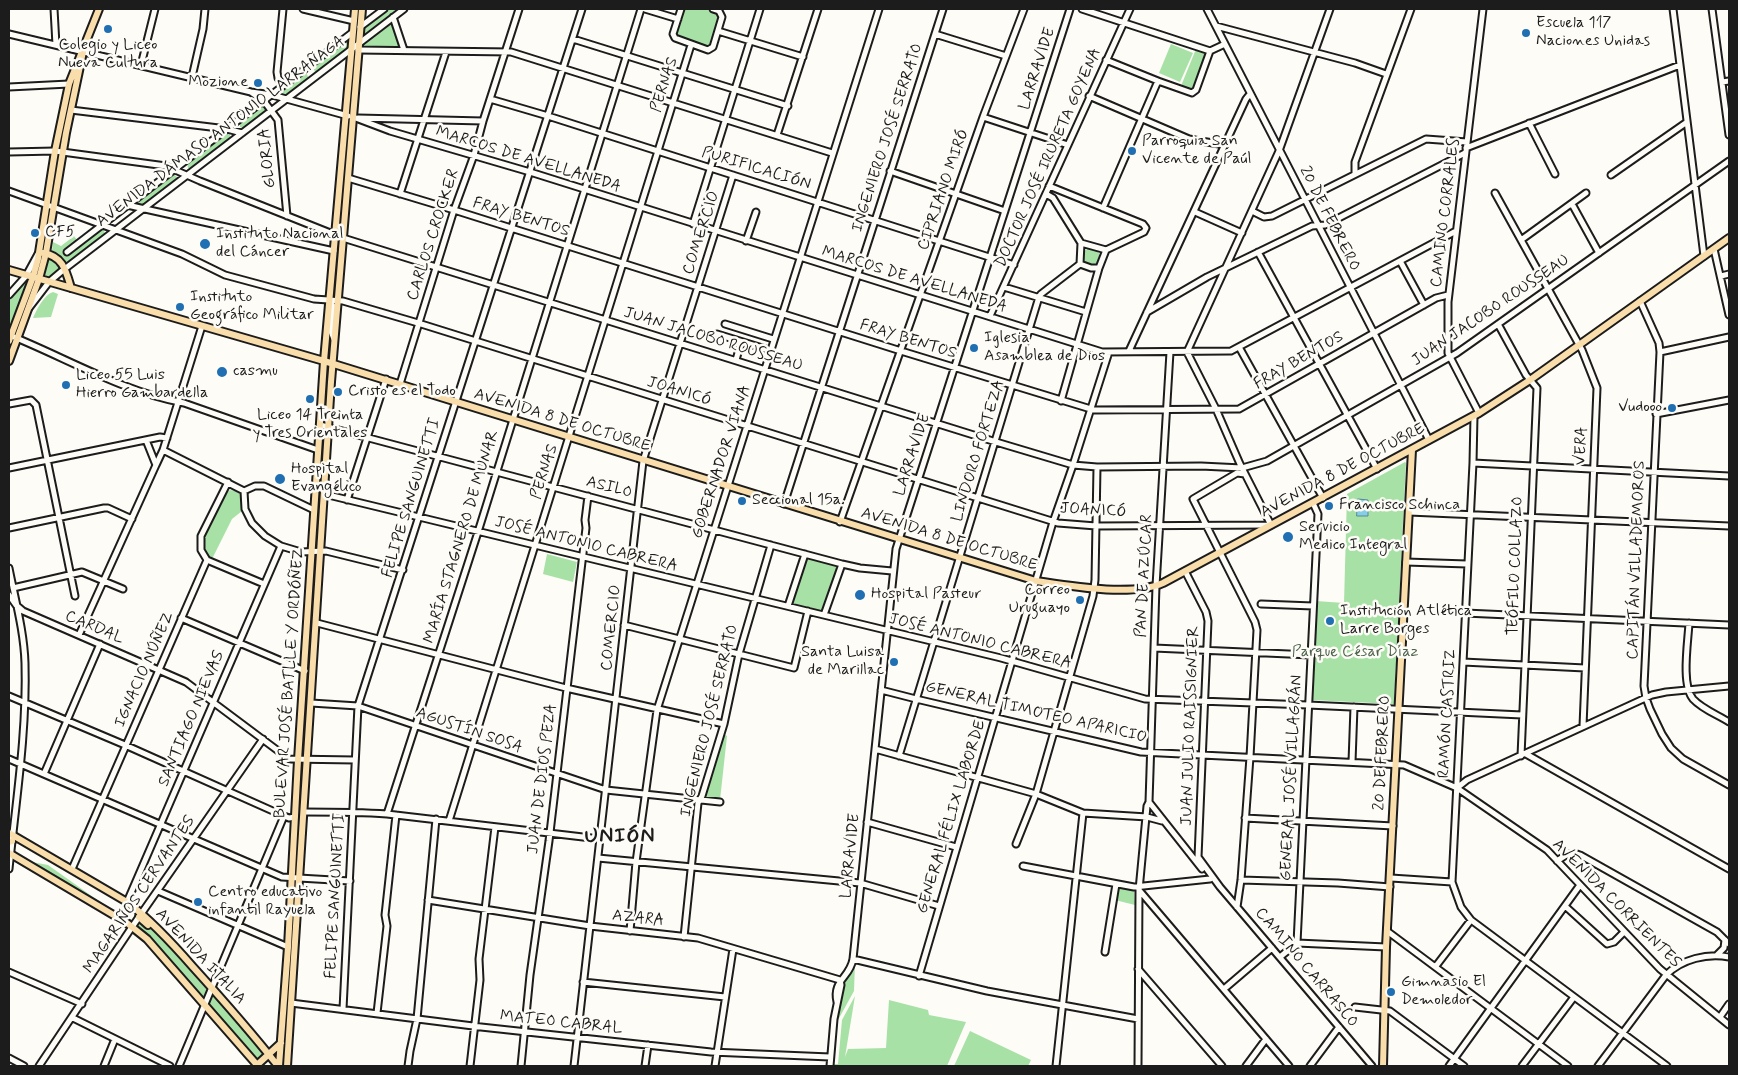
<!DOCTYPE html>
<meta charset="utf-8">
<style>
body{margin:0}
#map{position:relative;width:1738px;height:1075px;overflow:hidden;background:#fdfcf7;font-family:Mynerve,sans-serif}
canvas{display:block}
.frame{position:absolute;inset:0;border:10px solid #1c1c1c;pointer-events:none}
</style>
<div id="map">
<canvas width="1738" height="1075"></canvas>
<div class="frame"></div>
</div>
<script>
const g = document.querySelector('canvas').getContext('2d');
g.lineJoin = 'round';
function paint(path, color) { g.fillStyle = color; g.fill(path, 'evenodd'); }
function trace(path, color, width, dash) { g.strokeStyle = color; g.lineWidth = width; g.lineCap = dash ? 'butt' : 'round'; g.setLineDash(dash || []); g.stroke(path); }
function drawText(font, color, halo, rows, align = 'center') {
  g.font = font + ' Mynerve,sans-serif'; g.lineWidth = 5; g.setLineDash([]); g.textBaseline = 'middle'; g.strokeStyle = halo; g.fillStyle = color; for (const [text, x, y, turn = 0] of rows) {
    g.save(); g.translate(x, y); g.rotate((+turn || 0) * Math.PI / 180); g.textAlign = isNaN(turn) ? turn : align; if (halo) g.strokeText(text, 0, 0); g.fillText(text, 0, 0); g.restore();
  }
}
paint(new Path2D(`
 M389 9H400L363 36 365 27Z
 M683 9H705L718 13 720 17 711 46 707 48 678 39 676 35Z
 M390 24 393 26 399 44 398 47 394 48 363 46 364 43Z
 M348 40 347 49 317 72H315L313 67Z
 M1171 44 1193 53 1180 82 1159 73Z
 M1196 49 1204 52 1207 57 1194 88 1190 90 1181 86Z
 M305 73H306L309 78 286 96 278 94Z
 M262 105 267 111 243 128 240 127V122Z
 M225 133 230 134V139L191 169 188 168 187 163Z
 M174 174 177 177 175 181 143 205 139 204V200Z
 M100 229 104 230 105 235 68 263 52 251 53 242 61 246 74 236 77 240 64 250 68 254Z
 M1082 257a9 9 0 1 1 18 0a9 9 0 1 1-18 0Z
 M48 257 57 261 59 266 58 270 49 277 43 275Z
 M26 282 28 283 11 328 9 330V299Z
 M53 292 58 294 51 317 33 318C37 309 44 295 53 292Z
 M1405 462 1406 463 1394 704 1311 700 1316 601 1344 603 1347 494Z
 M230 490 235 491 240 494 242 511 232 519 212 559C189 548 217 509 225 494Z
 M547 554 577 562 573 582 543 574Z
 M316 555 317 556 303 756 302 754Z
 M806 558 839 566 822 612 792 604Z
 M724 734 727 736 720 800 709 799 706 796Z
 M303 761 296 874 295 875V856Z
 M32 862 48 865 110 909Z
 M1119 887 1134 891 1135 905 1115 900Z
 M294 888 295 889 284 1065 283 1066Z
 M142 921 165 939 207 988 206 996 202 997 155 942 138 926V922Z
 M855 963 854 991 838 1020 834 1064H838L842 1020 855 996 845 1057 848 1049 886 1048 889 1000 928 1010 929 1015 966 1022 947 1066H832L836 1021 843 985 852 971Z
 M213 995 264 1054 257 1060 208 1004 210 996Z
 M970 1031 1031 1060 1028 1066H954Z`), '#a8e1a6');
const water = new Path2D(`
 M1358 499 1368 500V516H1357Z`);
paint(water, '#84cfe5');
trace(water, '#5a8795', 1);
const minor = new Path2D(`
 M54 9 56 45
 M283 9 277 72 278 78 284 85
 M303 9 354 21
 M645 9 678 19
 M681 9 673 34 675 38 708 50 713 47 722 17 719 11 713 9
 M1082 9 1210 51 1225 44
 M1207 9 1429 440
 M1673 9 1704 256
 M1712 9 1729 135
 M393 17 404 50
 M1216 26 1355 63 1386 74
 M360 27 384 9
 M718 31 803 57
 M9 34 251 92 272 95 348 116
 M935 34 1006 56
 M573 39 788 106
 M358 50 511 52 832 153
 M1106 60 1158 81 1192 93 1196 90 1210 51
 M141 65 155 9
 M192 77 203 29 205 9
 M1722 82 1729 81
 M9 87 69 84
 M252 93 264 101 278 120 287 216
 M1089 96 1189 139 1225 145
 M490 99 548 116 1014 265
 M71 110 227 129 242 133
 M353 117 390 131 530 172 1102 352 1231 351 1456 231
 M983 117 1068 145
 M358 118 483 121
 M1529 123 1555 174
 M777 135 818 9
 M1466 148 1680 65
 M9 152 55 151 166 166 200 181 343 238 996 442 1073 465 1097 467 1201 466 1242 468 1267 461 1457 353 1729 161
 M890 171 1005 211
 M1355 174V162L1411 9
 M1611 175 1687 122
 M348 178 454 210 901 351 1094 410 1239 409 1436 298 1448 295
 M1049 186 1143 224 1146 228 1144 232 1106 250 1099 268 1061 401
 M9 191 182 254 225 275 314 299 343 301 418 323 1058 523 1096 526 1271 525 1240 464 1216 409 1187 352
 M1495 193 1582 350 1597 388 1583 726
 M400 194 446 52
 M1572 204 1599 253
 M127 205 334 251
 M1103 208 1158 81
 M1252 211 1264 217 1272 216 1426 139 1467 142
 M1195 212 1242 233
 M693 224 760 9
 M1521 240 1586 193
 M746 241 756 212
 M1081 243 1106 250
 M1714 249 1729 315
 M67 252 353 32
 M1258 252 1377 469
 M1400 261 1424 305
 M1080 264 1091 268H1099
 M1721 276 1729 274
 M1004 287 1086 312
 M9 295 26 276 38 254
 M329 301 333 306 331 331 334 339
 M1640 301 1659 343 1660 352 1644 686 1646 698 1650 709 1662 734 1671 748 1683 759 1729 785
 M29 308 49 282 62 271 404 9
 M1147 312 1207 277 1312 226 1325 225 1465 153
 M990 316 1130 9
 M725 324 773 339
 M1498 324 1526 375 1537 388 1521 756
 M717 334 769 350
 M14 337C70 360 124 392 184 403L318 450
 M1239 347 1323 498
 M1129 351 1246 99 1250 94
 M1187 352 1279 151 1330 9
 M1660 352 1729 337
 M736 360 741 342
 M400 384 454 210 474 155 483 121 519 9
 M9 404 31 400 36 405 75 596
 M1479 413 1448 353V302L1483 9
 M1656 414 1729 400
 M1474 416 1473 463 1452 882 1461 907 1471 920 1667 1066
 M320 425 842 564 860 568 892 571
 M163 450 244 491
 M1473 463 1729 476
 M156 465 163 450 202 326
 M9 468 160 437 167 438
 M244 491 245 509 252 523 265 536 281 546 301 552 326 551 403 570
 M244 491 255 486H264L314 510
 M324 494 1001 658 1145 699 1308 705 1522 715
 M347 500 386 379
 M784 504 943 9
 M1409 512 1729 526
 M840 522 983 117 1024 9
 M9 528 104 508H108L132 519
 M207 560 201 550V536L228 482
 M207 560 264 584
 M1406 562 1467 564
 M9 568C15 599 24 631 25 663 27 731 16 801 9 869
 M1185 571 1206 612 1208 621 1198 857 1220 887 1372 1066
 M13 588 82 572 123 589
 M9 595 16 605 23 611 186 682 289 759 355 760
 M1261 604 1313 606
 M788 606 805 554
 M1465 613 1729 625
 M824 615 842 564
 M181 618 305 671
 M317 623 566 688 724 724
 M1689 623C1688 642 1681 685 1693 699 1702 709 1718 715 1729 722
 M624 625 794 668 808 611
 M79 635 156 465 146 440
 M1154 648 1311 655
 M1463 662 1585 668
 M881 690 916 699 1141 752 1404 765 1457 788 1547 850 1660 969 1729 1025
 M9 696 125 745 284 816 289 818 295 817
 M311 703 358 706 606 790 720 802
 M875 749 1036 794 1083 813 1147 817 1162 821
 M1526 754 1729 869
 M899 756 1039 297 1041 294 1080 264 1081 243 1053 198 1046 194
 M9 759 282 877 350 881
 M1352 762 1354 707
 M44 774 100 644
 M1457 788 1467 780 1652 695 1666 692 1729 686
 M1149 802 1202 869
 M304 812C331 812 359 812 387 814L600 839
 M387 814 478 532 641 9
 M1245 818 1393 826
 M449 821 691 45
 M867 822 956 847
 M1016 844 1036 794 1093 596 1095 580 1097 467
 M598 858 860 883 939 906
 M1557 861C1564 856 1571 851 1580 855L1717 932 1729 944
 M1023 866 1134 887 1210 879
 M72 869 207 560
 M1391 878 1452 882
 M1241 880 1338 883 1390 887
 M1139 890 1289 1066
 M158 891 288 947
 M428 900 590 926 698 938 840 980
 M127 902 281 546
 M1565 906 1607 944 1614 942 1624 932
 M1237 907 1241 880 1250 757 1257 630 1255 622 1193 499 1237 473 1245 474
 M630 931 636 862 657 710 879 9
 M1387 931 1568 1066
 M684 937 698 803 702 796 724 724 739 654 771 545
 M1297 943 1386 947
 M1105 952 1116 884
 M1717 955 1724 948 1725 940
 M1280 957 1297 943 1318 514 1313 503
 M853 959 987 991 1138 1019
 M1436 966 1471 920
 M1138 969 1222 1066
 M9 972 82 1004
 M919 976 1053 522 1073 465 1109 352
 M583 982 725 997
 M1224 989 1272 948
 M837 1002C832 980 850 978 853 959L896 549 1070 9
 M291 1003 481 1027 711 1052 830 1057
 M1355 1007 1390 1011 1464 1066
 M343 1009 358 706 582 9
 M377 1013 387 926 385 915 396 815
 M1720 1017 1729 1004
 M73 1018 170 1066
 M9 1058 24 1066
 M39 1066 132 927 263 739
 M104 1066 115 1039
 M179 1066 284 816
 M408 1066 410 1051 417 1019 436 819
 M470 1066 480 980 479 959 495 827
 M521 1066 530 975 549 841 586 528 585 520 588 496
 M574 1066 643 461 733 175
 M645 1066 648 1045
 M715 1066 733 949
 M830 1066 834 1019 841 985 840 980
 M1056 1066 1083 813
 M1138 1066 1139 890 1147 806 1149 802 1156 586 1170 352
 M1246 1066 1266 1039
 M1310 1066 1339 1027
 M1449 1066 1580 885
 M1522 1066 1574 997
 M1598 1066 1666 975C1682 959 1707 953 1729 957`);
const major = new Path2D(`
 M43 253C63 256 66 271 71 288
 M9 270 324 361 1036 581C1070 586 1132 597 1163 583L1479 413 1530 380 1729 238
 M9 341 33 277 38 259 55 151 69 84 99 9
 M9 361 39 279 46 253 66 133 83 52
 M9 833 127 902C152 921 173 944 193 967 222 999 251 1032 278 1066
 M9 842 12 841
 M9 853 127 923 147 939 258 1066
 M139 917 148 925
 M257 1065 281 1043
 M279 1066 288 947 298 760 324 361 355 9
 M287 1066 331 382 362 9
 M1383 1066 1386 947 1412 450`);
trace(minor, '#1c1c1c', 9);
trace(major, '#1c1c1c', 10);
trace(minor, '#fdfcf7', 5);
trace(major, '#f9ddab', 6);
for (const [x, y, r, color] of [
 [108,29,5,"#1f6fb2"],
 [1526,33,5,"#1f6fb2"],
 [258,83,5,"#1f6fb2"],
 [1132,151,5,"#1f6fb2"],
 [35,233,5,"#1f6fb2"],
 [205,244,6,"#1f6fb2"],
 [180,307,5,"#1f6fb2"],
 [974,348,5,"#1f6fb2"],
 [222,372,6,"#1f6fb2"],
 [66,385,5,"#1f6fb2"],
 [338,392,5,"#1f6fb2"],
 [310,399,5,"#1f6fb2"],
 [1672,408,5,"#1f6fb2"],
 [280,479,6,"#1f6fb2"],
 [742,501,5,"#1f6fb2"],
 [1329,506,5,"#1f6fb2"],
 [1288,537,6,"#1f6fb2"],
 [860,595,6,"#1f6fb2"],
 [1080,600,5,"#1f6fb2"],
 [1330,621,5,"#1f6fb2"],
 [894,662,5,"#1f6fb2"],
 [198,902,5,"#1f6fb2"],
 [1391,992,5,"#1f6fb2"]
]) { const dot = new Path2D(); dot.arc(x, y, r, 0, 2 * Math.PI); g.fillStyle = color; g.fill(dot); trace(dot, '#fdfcf7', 2); }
drawText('16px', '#1c1c1c', '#fdfcf7', [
 ["Escuela 117",1536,24],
 ["Naciones Unidas",1536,42],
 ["Colegio y Liceo",108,46,"center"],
 ["Nueva Cultura",108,64,"center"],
 ["Mozione",248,83,"right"],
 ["Parroquia San",1142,142],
 ["Vicente de Paúl",1142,160],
 ["CF5",45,233],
 ["Instituto Nacional",216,235],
 ["del Cáncer",216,253],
 ["Instituto",190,298],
 ["Geográfico Militar",190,316],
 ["Iglesia",984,339],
 ["Asamblea de Dios",984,357],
 ["casmu",233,372],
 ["Liceo 55 Luis",76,376],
 ["Hierro Gambardella",76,394],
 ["Cristo es el Todo",348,392],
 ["Vudooo",1662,408,"right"],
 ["Liceo 14 Treinta",310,416,"center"],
 ["y Tres Orientales",310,434,"center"],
 ["Hospital",291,470],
 ["Evangélico",291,488],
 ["Seccional 15a.",752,501],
 ["Francisco Schinca",1339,506],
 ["Servicio",1299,528],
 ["Medico Integral",1299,546],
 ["Correo",1070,591,"right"],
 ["Uruguayo",1070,609,"right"],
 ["Hospital Pasteur",871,595],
 ["Institución Atlética",1340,612],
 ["Larre Borges",1340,630],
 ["Santa Luisa",884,653,"right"],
 ["de Marillac",884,671,"right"],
 ["Centro educativo",208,893],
 ["infantil Rayuela",208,911],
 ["Gimnasio El",1401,983],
 ["Demoledor",1401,1001]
], 'left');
drawText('16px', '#1c1c1c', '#fdfcf7', [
 ["LARRAVIDE",1038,69,-72],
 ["PERNAS",665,85,-72],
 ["AVENIDA DÁMASO ANTONIO LARRAÑAGA",221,132,-37],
 ["INGENIERO JOSÉ SERRATO",888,138,-72],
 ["GLORIA",268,158,-96],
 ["DOCTOR JOSÉ IRURETA GOYENA",1049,158,-66],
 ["MARCOS DE AVELLANEDA",528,160,17],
 ["PURIFICACIÓN",756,169,17],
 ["CIPRIANO MIRÓ",944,190,-71],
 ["CAMINO CORRALES",1446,213,-83],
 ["FRAY BENTOS",521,218,17],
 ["20 DE FEBRERO",1329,219,63],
 ["COMERCIO",702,233,-72],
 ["CARLOS CROCKER",434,235,-72],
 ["MARCOS DE AVELLANEDA",914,280,17],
 ["JUAN JACOBO ROUSSEAU",1491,311,-34],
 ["JUAN JACOBO ROUSSEAU",713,340,17],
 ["FRAY BENTOS",908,340,17],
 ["FRAY BENTOS",1299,361,-30],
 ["JOANICÓ",679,392,17],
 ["AVENIDA 8 DE OCTUBRE",562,421,17],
 ["VERA",1582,446,-87],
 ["LINDORO FORTEZA",979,451,-73],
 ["LARRAVIDE",913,455,-72],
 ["GOBERNADOR VIANA",722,462,-72],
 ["AVENIDA 8 DE OCTUBRE",1343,471,-28],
 ["PERNAS",545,472,-72],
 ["ASILO",609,488,15],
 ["FELIPE SANGUINETTI",412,498,-73],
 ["JOANICÓ",1093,511,3],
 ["MARÍA STAGNERO DE MUNAR",462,537,-73],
 ["AVENIDA 8 DE OCTUBRE",949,540,17],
 ["JOSÉ ANTONIO CABRERA",586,545,14],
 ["CAPITÁN VILLADEMOROS",1637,560,-88],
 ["TEÓFILO COLLAZO",1516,566,-88],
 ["PAN DE AZÚCAR",1145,576,-87],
 ["CARDAL",94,628,23],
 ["COMERCIO",612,628,-84],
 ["JOSÉ ANTONIO CABRERA",980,642,14],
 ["IGNACIO NÚÑEZ",145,670,-66],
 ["BULEVAR JOSÉ BATLLE Y ORDÓÑEZ",290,683,-86],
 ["GENERAL TIMOTEO APARICIO",1036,713,13],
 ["RAMÓN CASTRIZ",1448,714,-87],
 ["SANTIAGO NIEVAS",192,719,-67],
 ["INGENIERO JOSÉ SERRATO",710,721,-76],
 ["JUAN JULIO RAISSIGNIER",1191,726,-88],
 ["AGUSTÍN SOSA",469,731,19],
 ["20 DE FEBRERO",1383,753,-87],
 ["GENERAL JOSÉ VILLAGRÁN",1292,778,-87],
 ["JUAN DE DIOS PEZA",543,779,-83],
 ["GENERAL FÉLIX LABORDE",952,817,-73],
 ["LARRAVIDE",851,856,-84],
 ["MAGARIÑOS CERVANTES",140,895,-56],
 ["FELIPE SANGUINETTI",336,896,-87],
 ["AVENIDA CORRIENTES",1616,904,45],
 ["AZARA",638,919,6],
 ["AVENIDA ITALIA",200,957,47],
 ["CAMINO CARRASCO",1306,968,50],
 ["MATEO CABRAL",561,1023,6]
]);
drawText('16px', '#4d614c', '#fdfcf7', [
 ["Parque César Díaz",1355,653]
]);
g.letterSpacing = '1px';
drawText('bold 21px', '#1c1c1c', '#fdfcf7', [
 ["UNIÓN",620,838]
]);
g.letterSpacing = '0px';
</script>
